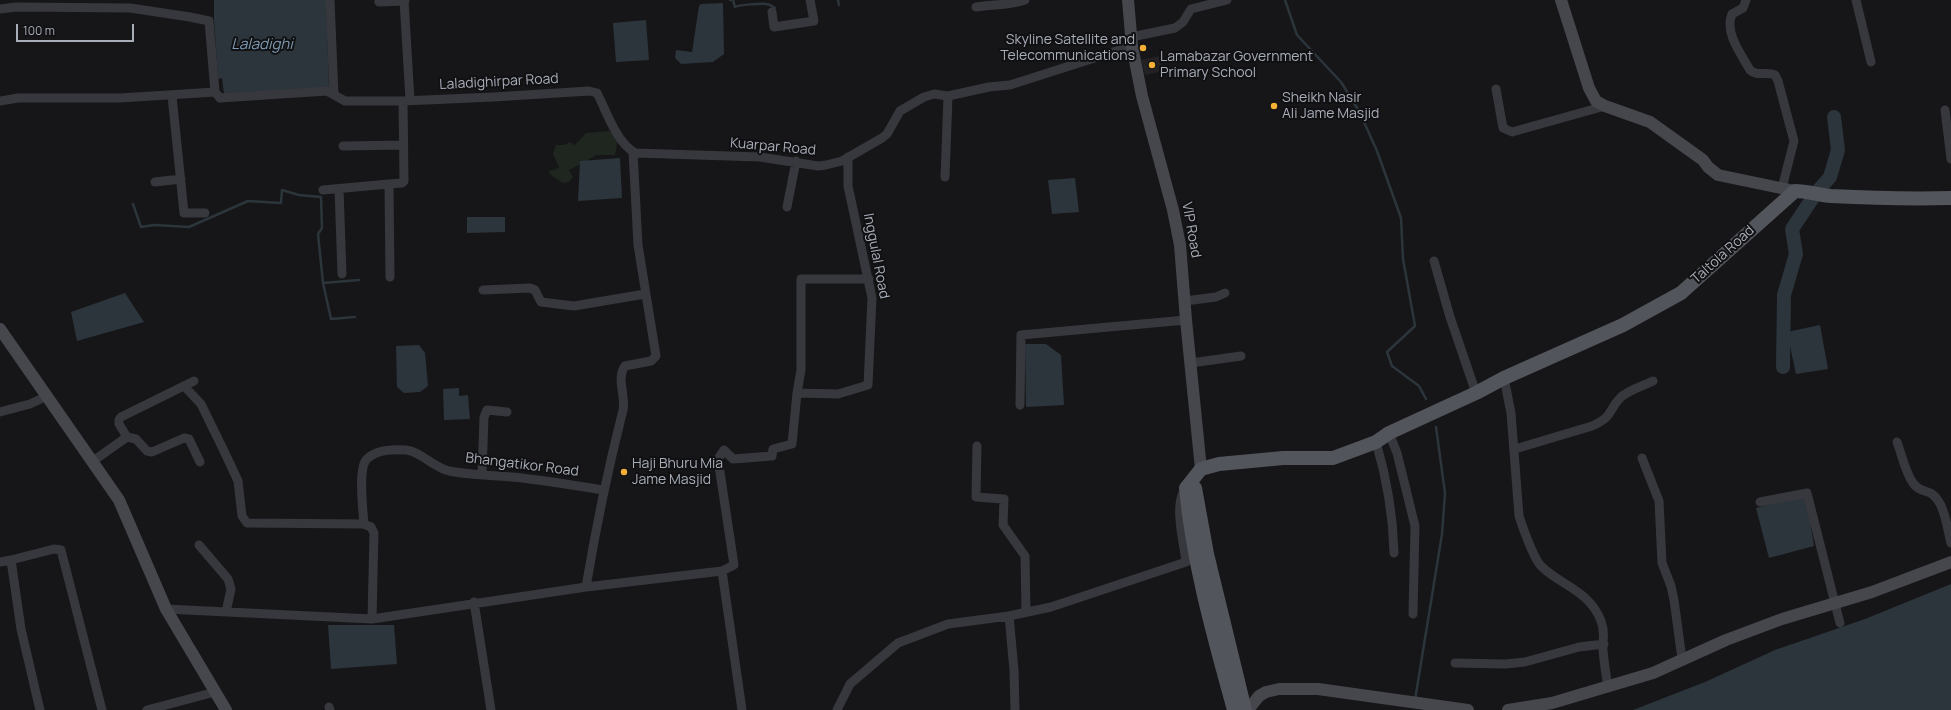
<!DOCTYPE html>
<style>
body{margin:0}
#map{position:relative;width:1951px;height:710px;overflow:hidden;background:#161618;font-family:Manrope,sans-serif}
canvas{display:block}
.scale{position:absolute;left:16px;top:24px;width:118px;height:18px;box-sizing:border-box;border:2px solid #a8adb8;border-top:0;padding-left:5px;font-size:12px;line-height:14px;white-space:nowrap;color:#a8adb8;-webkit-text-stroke:3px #111113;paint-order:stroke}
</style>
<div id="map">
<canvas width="1951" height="710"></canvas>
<div class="scale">100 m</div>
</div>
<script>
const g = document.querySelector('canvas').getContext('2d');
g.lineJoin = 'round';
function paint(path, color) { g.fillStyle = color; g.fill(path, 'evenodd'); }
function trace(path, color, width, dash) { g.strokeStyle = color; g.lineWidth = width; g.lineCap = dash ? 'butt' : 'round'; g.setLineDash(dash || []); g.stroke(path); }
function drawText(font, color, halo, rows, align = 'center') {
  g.font = font + ' Manrope,sans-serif'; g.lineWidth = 4; g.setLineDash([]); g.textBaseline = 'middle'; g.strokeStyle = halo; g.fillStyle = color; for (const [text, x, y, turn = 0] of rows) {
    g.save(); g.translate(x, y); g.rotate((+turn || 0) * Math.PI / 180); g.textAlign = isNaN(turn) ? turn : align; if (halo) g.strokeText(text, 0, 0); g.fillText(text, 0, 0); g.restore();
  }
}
paint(new Path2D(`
 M1159 56 1163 71 1145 75 1141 60Z`), '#222225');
paint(new Path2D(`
 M609 131 618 139 615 155H597L569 170 573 177 569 182 563 183 552 176 548 171 557 169 559 167 553 154 556 145H564L570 142 575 145 586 133Z`), '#1e261f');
paint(new Path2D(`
 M214 0H326L329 87 224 94 222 78 218 79 214 19Z
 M723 3 724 54 713 62 681 64 675 58 676 50 692 52 699 6 701 4Z
 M646 20 649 60 616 62 613 23Z
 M620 158 622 198 578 201 580 161Z
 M1075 178 1079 212 1052 214 1048 180Z
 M467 217H505V232L467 233Z
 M125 293 144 322 77 341 71 312Z
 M1820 325 1828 369 1796 374 1787 332Z
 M1025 344H1046L1061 355 1064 405 1026 407Z
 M419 345 425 353 428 386 420 392 404 393 397 387 396 346Z
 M459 388V396L468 395 470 419 444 420 443 389Z
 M1806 495 1814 546 1769 558 1756 508Z
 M1951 584V710H1633L1705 682 1775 650 1865 619Z
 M328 625H394L397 664 331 669Z`), '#2c353c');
trace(new Path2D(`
 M730 0H733L735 7C737 5 763 3 766 4 770 4 772 6 775 8
 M838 0 839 5
 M1285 0 1297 35 1341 82 1359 111 1377 151 1401 218 1403 259 1415 326 1387 352 1392 366 1419 386 1426 399
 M133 204 141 227 154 225 189 227 248 201 281 203 282 190 299 195 321 197 322 228 318 234 323 283
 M355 317 331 319 323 283 359 280
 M1415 700 1442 534 1445 493 1436 427`), '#2c353c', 2.5);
trace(new Path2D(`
 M1783 367 1784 295 1796 254 1792 229 1816 193 1830 177 1838 150 1834 117`), '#2c353c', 14);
trace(new Path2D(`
 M330 0 334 95
 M379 0V2L405 1
 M404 0 410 100
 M1746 0 1743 8 1732 14C1724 32 1741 54 1750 70 1757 77 1766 71 1775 75L1778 81 1794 141 1782 188
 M1856 0 1871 62
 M976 7C993 4 1008 6 1025 0
 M0 9 16 7 130 8 190 17 209 21 215 92
 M772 12 774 27 814 21 810 0
 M1131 37 1175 28 1183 22 1191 9 1227 0
 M1496 89 1503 128 1512 132 1605 106
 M172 96 184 213H205
 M0 101 18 98H120L215 92 220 98 327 91 345 101H403L494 97 589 91 597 93C607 112 616 142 635 153L760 157 818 166 826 165 842 161 882 138 887 134 900 111 924 97 934 94 948 96 989 87 1010 85 1132 46
 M1945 110 1951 159
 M343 146 403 145
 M945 177 948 96
 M155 182 181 179
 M339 189 342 274
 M323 190 389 184
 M787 207 796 161
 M1434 261 1450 317 1476 393
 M390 277 389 184 402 183 404 181 403 101
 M483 290 530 288 535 290 541 302 574 306 645 294
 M1185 301 1216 297 1225 293
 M1191 363 1241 356
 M1504 378 1511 413 1519 516C1523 528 1533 557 1541 566 1560 585 1590 591 1601 621 1606 634 1602 638 1603 650 1604 662 1606 675 1608 687
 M184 386 201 404 224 451 238 481 242 516 247 523 364 524 371 527 374 533 372 619
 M797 393 838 394 868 385 872 298 848 186V157
 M1020 405 1021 335 1186 320
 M0 412 30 404 47 396
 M1389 433 1397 453 1415 526 1413 614
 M127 437 119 424V420L121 417 194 381
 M1376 442C1387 479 1393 515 1394 553
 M1897 442C1902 455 1905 472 1913 483 1918 491 1925 490 1932 494 1945 503 1947 529 1951 543
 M977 446 976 497 1004 499 1003 525 1025 556 1026 612
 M1515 449 1592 426C1614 416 1607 412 1620 398 1628 390 1643 386 1653 381
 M1642 458 1659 501 1662 563 1671 586 1674 600 1682 659
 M93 461 127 437 136 439 147 451 152 452 184 438 189 439 200 462
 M482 474 484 417 487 410 507 412
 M1760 502 1807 493 1840 623
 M364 524C363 511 358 470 366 460 375 449 393 449 406 450 420 451 433 467 449 471 469 475 492 475 512 477 543 480 573 485 603 490
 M199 545 228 579 231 589 226 612
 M11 560 54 549 61 550 102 710
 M0 562 11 560 21 629 40 710
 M722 571 742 710
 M586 587C596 527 608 469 623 410 626 396 616 378 625 366L651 361 656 356 638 245 633 152
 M474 602 491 710
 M166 609 372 619 586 587 722 571 734 565 718 459 724 450 733 459 772 456 773 449 792 444 797 393 801 370V279H869
 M1009 616 1014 670 1015 710
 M1455 663 1505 664 1525 662 1579 647 1604 644
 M329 707 330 710
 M147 710 215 692
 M837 710 850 684 898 643 948 624 1009 616 1051 607 1186 562C1184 543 1174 507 1184 491`), '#37383d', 9);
trace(new Path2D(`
 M1128 0 1132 46 1142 96 1173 210 1180 245 1186 320 1201 469
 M1561 0 1589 88 1596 101 1605 106 1650 122 1703 160 1708 167 1718 175 1795 191
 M0 329 119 500 166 609 226 710
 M1248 710 1259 696 1266 692 1279 689H1318L1468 710
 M1508 710 1552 703 1653 673 1726 640 1782 619 1872 592 1951 562`), '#45474d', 12);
trace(new Path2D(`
 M1195 488 1207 554 1245 710
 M1234 710C1214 637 1193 564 1186 488L1201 469 1219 464 1283 458H1333L1376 442 1389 433 1476 393 1504 378 1623 325 1681 293 1795 191C1807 191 1819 195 1831 196 1871 198 1911 199 1951 198`), '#53555c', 14);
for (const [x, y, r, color] of [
 [1143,48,4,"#f2b134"],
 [1152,65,4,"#f2b134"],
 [1274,106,4,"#f2b134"],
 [624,472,4,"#f2b134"]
]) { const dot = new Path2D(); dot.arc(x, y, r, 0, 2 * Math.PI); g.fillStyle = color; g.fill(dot); trace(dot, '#111113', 1.5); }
drawText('14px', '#a8adb8', '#111113', [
 ["Skyline Satellite and",1135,40,"right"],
 ["Telecommunications",1135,56,"right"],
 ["Lamabazar Government",1160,57],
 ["Primary School",1160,73],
 ["Sheikh Nasir",1282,98],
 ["Ali Jame Masjid",1282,114],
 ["Haji Bhuru Mia",632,464],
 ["Jame Masjid",632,480]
], 'left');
drawText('14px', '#a8adb8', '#111113', [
 ["Laladighirpar Road",499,82,-3],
 ["Kuarpar Road",773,147,5],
 ["VIP Road",1191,230,80],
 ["Taltola Road",1723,255,-42],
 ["Inggulal Road",876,256,79],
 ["Bhangatikor Road",522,465,7]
]);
drawText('italic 15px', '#7f9bb3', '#111113', [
 ["Laladighi",262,45]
]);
</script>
